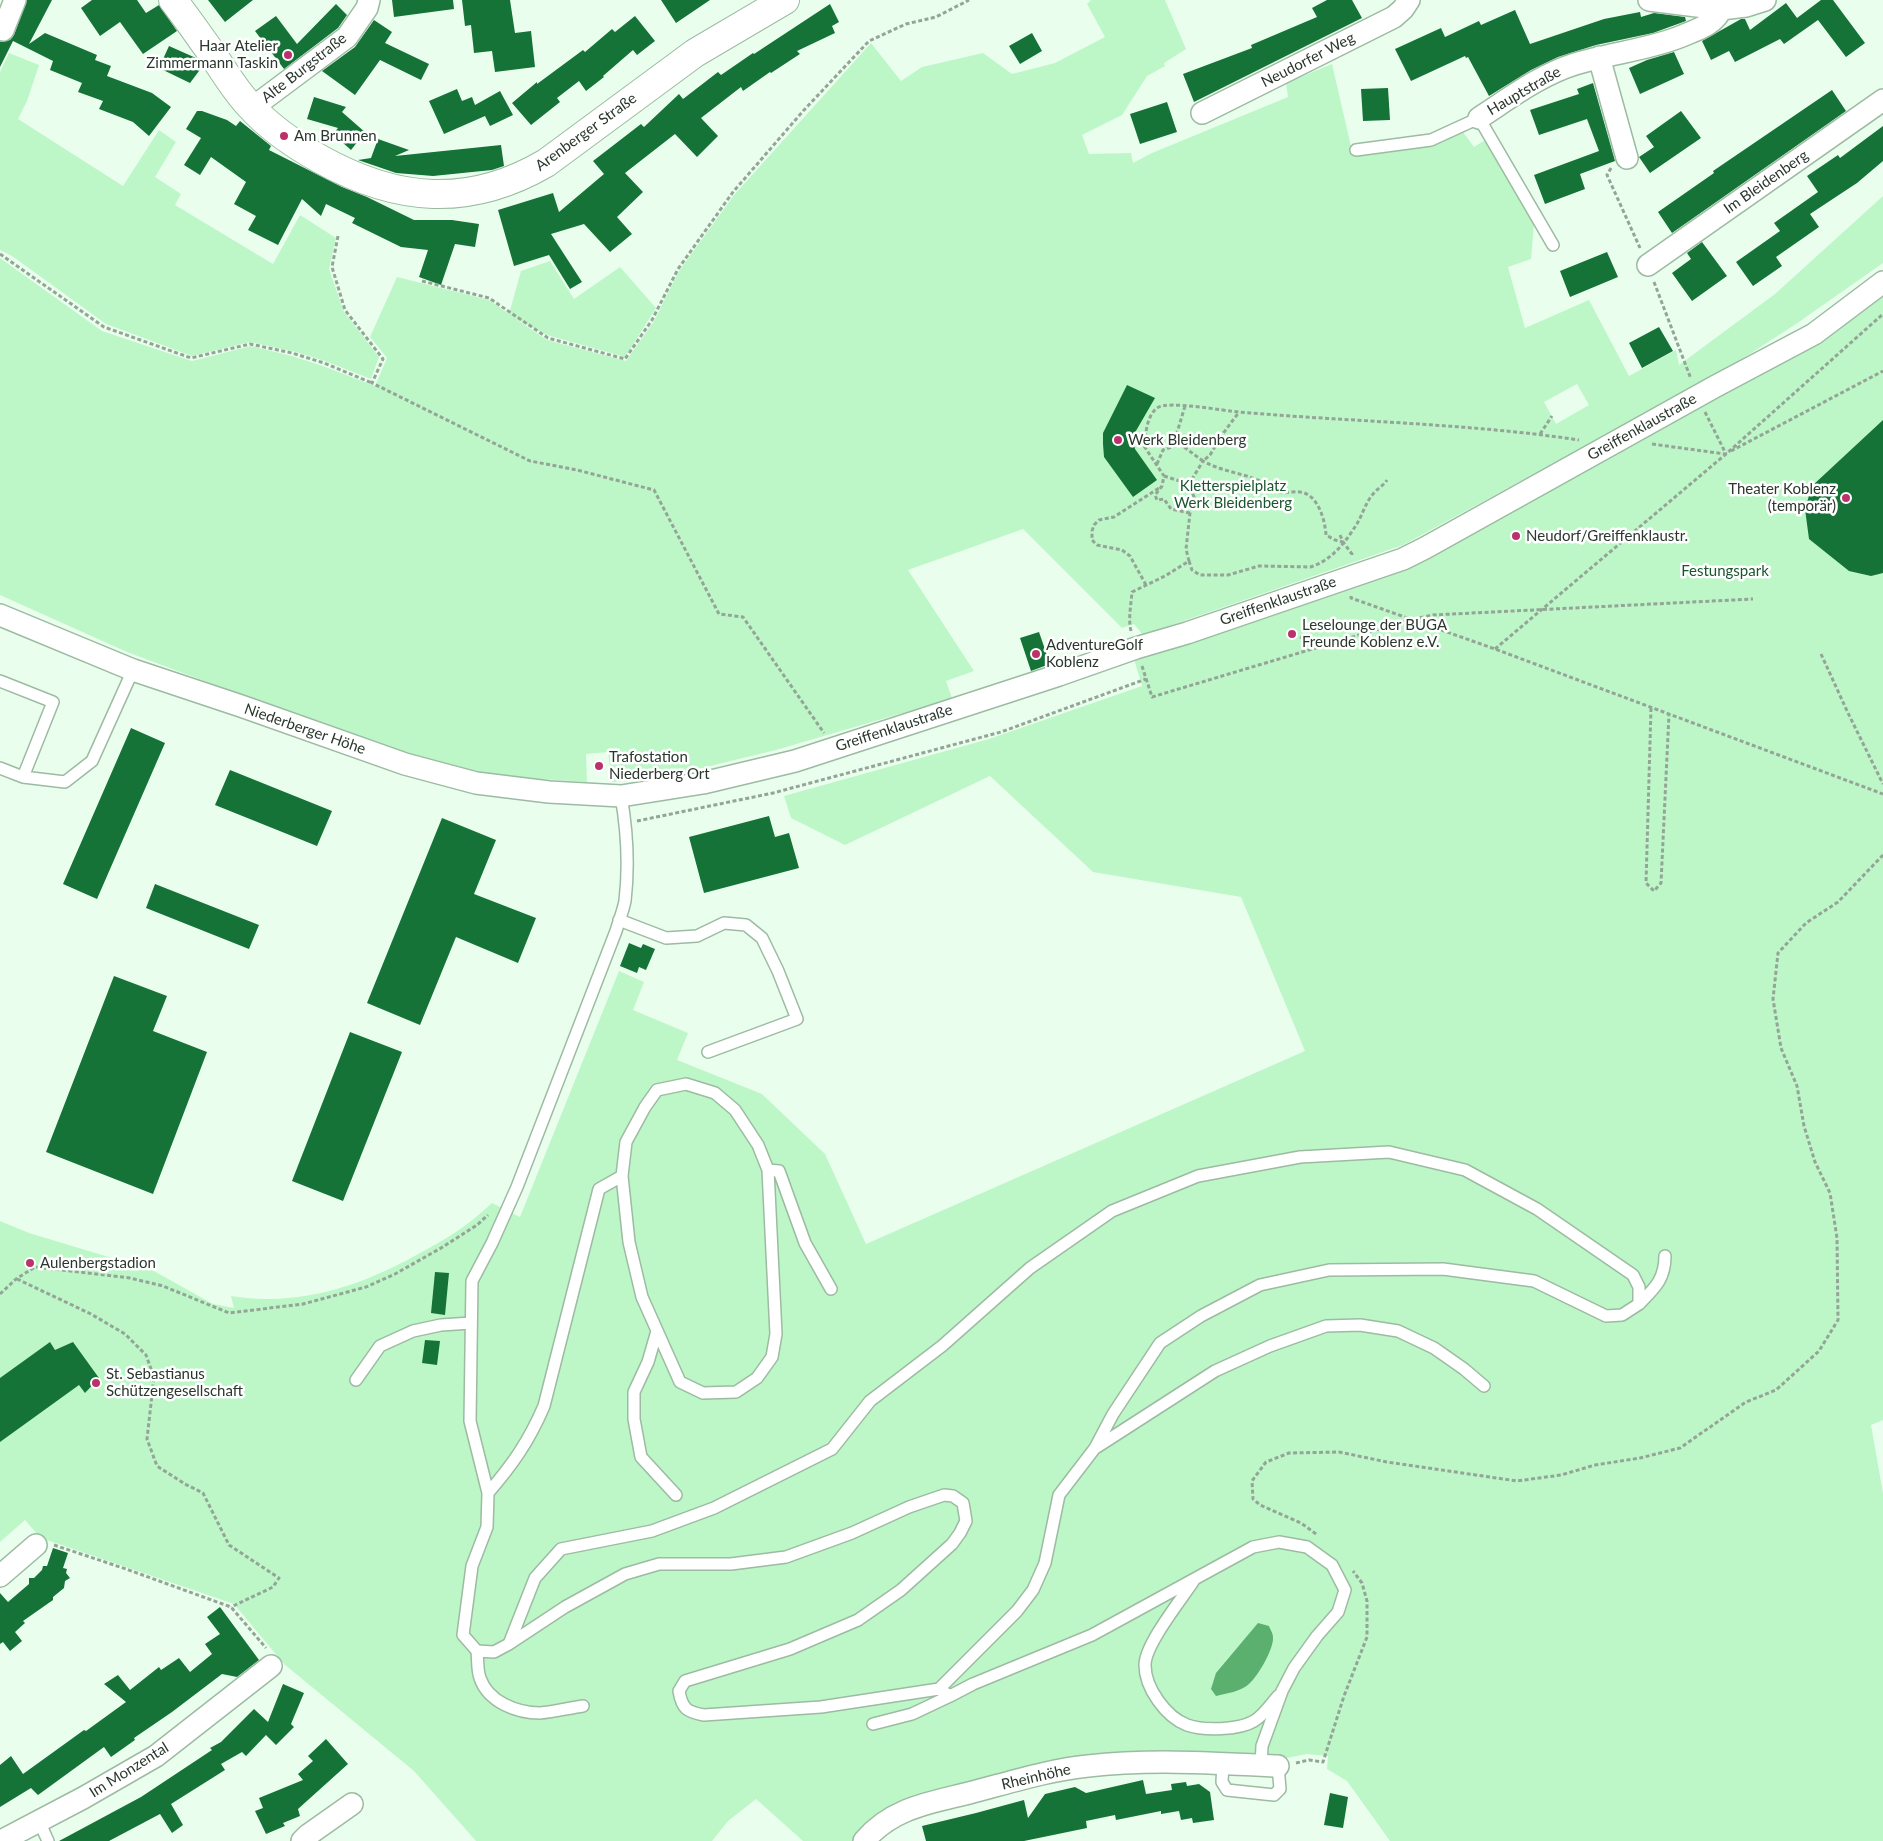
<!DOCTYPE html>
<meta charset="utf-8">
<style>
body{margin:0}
canvas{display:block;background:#eafeed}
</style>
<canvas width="1883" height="1841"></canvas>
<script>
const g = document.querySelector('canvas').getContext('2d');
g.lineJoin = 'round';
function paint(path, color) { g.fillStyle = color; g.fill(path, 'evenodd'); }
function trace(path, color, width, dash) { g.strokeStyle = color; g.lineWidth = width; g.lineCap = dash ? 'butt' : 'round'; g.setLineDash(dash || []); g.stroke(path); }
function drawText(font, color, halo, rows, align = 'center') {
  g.font = font + ' Lato,sans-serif'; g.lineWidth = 5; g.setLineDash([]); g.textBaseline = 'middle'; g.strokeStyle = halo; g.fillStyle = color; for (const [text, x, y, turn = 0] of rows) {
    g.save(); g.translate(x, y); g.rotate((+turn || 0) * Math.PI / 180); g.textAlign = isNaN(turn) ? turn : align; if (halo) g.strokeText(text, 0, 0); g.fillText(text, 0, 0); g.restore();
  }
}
paint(new Path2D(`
 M1091 0H1165L1186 49 1164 63 1165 66 1147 76 1122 115 1082 135 1089 154 1131 153 1133 163 1152 153 1288 97 1286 83 1332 64 1353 155 1434 144 1463 132 1474 147 1485 140 1534 224 1531 259 1508 267 1525 328 1589 300 1629 376 1676 350 1679 365 1775 294 1883 196V263L1796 324 1691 392 1605 435 1403 545 1143 635 1134 624 1122 628 1023 529 908 570 974 671 946 681 953 701 899 714 776 750 653 780 612 782 608 752 586 754 587 782 511 777 458 768 403 752 279 709 127 652 0 595V258L102 331 192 361 251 346 292 356 323 366 375 386 387 358 370 337 397 277 489 300 509 314 521 271 550 261 574 299 620 267 656 308 625 357 547 335 516 319 547 340 626 361 654 321 679 271 734 195 871 43 901 81 922 67 983 53 1012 74 1055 63 1105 37 1087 4ZM1577 384 1589 405 1556 424 1544 402Z
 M9 53 39 65 27 101 18 119 123 186 159 130 176 142 155 177 181 194 175 205 273 264 300 215 336 238 329 269 344 312 379 357 371 379 325 361 296 352 250 342 192 356 106 324 12 256 0 250V72Z
 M1883 287V1420L1871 1425 1883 1493V1841H1390L1347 1781 1327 1769 1328 1756 1307 1754 1276 1760 978 1780C944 1788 896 1796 869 1820 863 1826 857 1834 852 1841H803L756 1799 728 1821 712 1841H476L414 1771 284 1664 234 1604 47 1540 44 1542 25 1520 0 1542V1221L29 1233 152 1270 213 1304 234 1308 231 1296C299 1307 362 1286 420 1253 448 1238 469 1225 492 1203L520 1217 619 971 644 982 633 1010 688 1033 677 1060 762 1094 825 1154 866 1244 1305 1051 1241 897 1093 872 990 776 845 845 791 818 784 796 989 739 1142 686 1134 659 1320 594Z`), '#bdf7c8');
paint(new Path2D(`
 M1258 1623 1269 1626C1270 1629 1273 1633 1273 1637 1274 1649 1258 1676 1249 1684 1240 1692 1227 1693 1216 1696L1211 1689 1216 1673Z`), '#5bb070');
paint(new Path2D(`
 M27 0H52L29 44 45 33 97 55 95 60 111 66 107 76 152 93 171 107 149 136 133 122 99 109 103 101 78 92 82 83 50 70 53 61 13 41 0 67V42L10 40 14 35Z
 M92 0H137L146 13 159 5 177 31 143 54 120 22 100 36 81 8Z
 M208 0H253L225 22Z
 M392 0H453L454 9 394 17Z
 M462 0H510L515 33 531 31 535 67 495 72 492 51 474 53 471 25 465 26Z
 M661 0H710L676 23Z
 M1327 0H1352L1362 18 1194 102 1183 74 1252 48 1251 45 1317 17 1312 8Z
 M1821 0H1833L1865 43 1846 57 1818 20 1784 44 1780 39 1735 62 1729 51 1711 60 1702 41 1741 19H1745L1750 30 1786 3 1797 18Z
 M336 4 347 15 338 28 284 69 255 31 276 16 297 44Z
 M830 4 839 22 832 26 835 33 797 51 800 54 771 73 770 72 743 91 741 87 701 118 718 136 697 157 675 134 625 173 643 192 617 217 632 234 610 252 584 224 551 234 582 282 570 289 549 255 514 266 498 210 553 193 559 212 604 174 593 161 641 124 644 127 679 94 683 99 718 72 721 75 753 53 754 54Z
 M1515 10 1530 44 1604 19 1640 12 1641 17 1654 13 1685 17 1686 21 1653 33 1596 45 1558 57 1531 70 1489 96 1468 57 1466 58 1465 56 1411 81 1395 49 1441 28 1445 37 1479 21 1481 25Z
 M635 16 655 41 637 55 633 50 603 76 604 77 586 91 579 81 557 98 560 102 531 125 512 103 537 82V84L583 50 585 52 612 29 615 32Z
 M374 20 392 32 385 43 429 64 421 80 380 60 355 95 322 71 355 47Z
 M1032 33 1042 51 1020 64 1009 46Z
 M169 46 196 58 202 67 190 83 159 68Z
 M1674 52 1684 74 1640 94 1629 68 1647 60Z
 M1593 83 1615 161 1580 174 1585 189 1545 204 1534 175 1599 151 1587 119 1539 135 1530 110 1579 94 1577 89Z
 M1388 88 1390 120 1363 121 1361 89Z
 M457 89 462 101 472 97 475 105 500 91 513 115 490 126 485 116 444 134 429 101Z
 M1832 90 1846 111 1672 233 1658 212 1714 173 1713 171Z
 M314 97 346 107 342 112 374 140 362 136 351 150 333 134 338 128 307 119Z
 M1167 102 1177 132 1140 144 1130 114Z
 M197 111H202L227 120 236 126 240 121 271 146 269 150 342 187 367 197 414 220H452L479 224 475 247 455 244 441 285 419 277 428 250 401 247 352 223 355 218 326 204 321 216 302 199 278 245 248 230 256 216 234 204 246 182 211 157 200 175 184 165 201 138 186 129Z
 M1681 111 1701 138 1650 173 1639 157 1654 147 1646 136Z
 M1883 126V161L1857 183 1810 214 1819 227 1776 257 1782 266 1753 286 1736 262 1780 231 1774 223 1818 192 1807 176 1838 155 1840 158Z
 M378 139 409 150 395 156 501 145 504 166 492 170 433 176 396 173 358 160 371 158Z
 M1702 242 1727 276 1692 301 1672 273 1691 259 1687 253Z
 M1607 252 1618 277 1570 297 1560 271Z
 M1659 327 1673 351 1642 368 1629 343Z
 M1127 385 1155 398 1133 436 1135 449 1157 480 1133 497 1104 457 1103 444V433Z
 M1883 420V573L1871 576 1849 571 1809 539 1805 509 1812 486Z
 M1039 632 1050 664 1031 671 1020 638Z
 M131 728 165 743 97 899 63 884Z
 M230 770 332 811 317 846 215 805Z
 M769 816 775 837 789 833 799 868 704 893 689 837Z
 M442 818 496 840 474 894 536 918 518 963 456 937 420 1025 367 1003Z
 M155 884 259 925 249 949 146 908Z
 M629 943 641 948 643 944 655 949 646 970 639 967 637 973 620 966Z
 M114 976 167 996 153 1031 207 1052 153 1194 46 1152Z
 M350 1032 402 1052 343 1201 292 1181Z
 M435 1272 449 1273 445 1315 431 1313Z
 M425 1340 440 1341 437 1365 422 1363Z
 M50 1342 55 1350 73 1342 99 1378 85 1393 79 1385 0 1442V1378Z
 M53 1548 68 1553 63 1568 67 1569 66 1573 70 1578 65 1581 64 1588 53 1597V1600L23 1621 25 1623 15 1632 22 1641 10 1651 3 1642 0 1644V1593L8 1602 29 1584V1578H34L42 1570 43 1566H47Z
 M220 1607 259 1660 237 1677 222 1674 172 1712 134 1738 135 1740 111 1757 104 1747 38 1795 31 1788 0 1807V1765L11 1756 23 1774 84 1730 86 1731 126 1702 104 1684 118 1675 130 1690 159 1667 161 1670 179 1658 190 1672 212 1654 205 1644 220 1634 207 1617Z
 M283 1684 304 1693 291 1724 294 1727 276 1745 266 1735 246 1756 242 1752 221 1764 225 1770 171 1804 183 1825 172 1833 160 1814 109 1841H59L141 1797 212 1750 210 1748 221 1742 254 1709 268 1722Z
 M326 1739 348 1764 298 1809 300 1816 283 1823 285 1826 266 1834 255 1811 263 1808 259 1798 303 1780 298 1774 313 1761 308 1756Z
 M1143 1780 1146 1794 1172 1790 1171 1784 1186 1782 1187 1786 1199 1784 1210 1792 1214 1820 1193 1823 1192 1818 1181 1820 1179 1811 1161 1814V1811L1116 1820 1115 1815 1086 1821 1087 1828 1024 1841H926L922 1826 976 1813 1024 1800 1028 1818 1045 1794 1075 1787 1086 1793Z
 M1330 1793 1348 1797 1343 1828 1324 1825Z`), '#157338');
const service = new Path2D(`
 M1356 150 1431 140 1479 118 1553 245
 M0 681 53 702 23 777
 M0 768 23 777 65 782 92 761 133 670
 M621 796C627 830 629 867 625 901 623 911 619 921 616 931L517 1187 492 1243 472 1281 470 1421 488 1493 487 1527 472 1566 463 1635 477 1651 494 1652 509 1644 565 1607 625 1574 659 1564H731L786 1557 852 1533 909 1507 944 1495 953 1496 963 1503 966 1521 960 1533 952 1544 901 1590 858 1620 790 1649 685 1681 679 1691C682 1709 687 1712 704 1715L821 1707 939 1689 950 1696 973 1684 1092 1635 1253 1547 1279 1542 1307 1547 1332 1565 1345 1590 1338 1612 1317 1636 1294 1668 1282 1691 1262 1746 1261 1765
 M619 920 666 938 697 936 724 923 746 925 762 938 778 971 797 1019 708 1052
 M768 1170 779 1171 805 1243 831 1289
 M1639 1304C1655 1288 1665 1279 1665 1256
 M657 1331 648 1362 634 1392V1419L641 1457 676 1495
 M356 1380 380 1346 413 1331 441 1325 471 1323
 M1097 1447 1215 1371 1270 1346 1326 1326 1360 1325 1398 1331 1434 1348 1464 1369 1484 1386
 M488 1493C513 1464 529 1441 544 1406L599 1189 622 1176 629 1242 642 1297 680 1382 703 1393 736 1392 757 1378 772 1357 776 1334 768 1170 758 1145 735 1110 715 1093 686 1084 657 1090 645 1107 626 1142 622 1176
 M1194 1580C1182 1599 1145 1644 1145 1665 1145 1688 1166 1717 1187 1725 1204 1731 1239 1730 1254 1721 1263 1716 1271 1704 1278 1696
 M509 1644 535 1578 561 1549 652 1531 714 1508 832 1449 870 1401 942 1346 1030 1268 1112 1211 1198 1176 1300 1157 1389 1152 1465 1170 1537 1209 1633 1275 1639 1287V1304L1622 1315 1606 1316 1534 1281 1443 1269 1329 1270 1260 1285 1201 1316 1160 1343 1113 1414 1095 1448 1059 1495 1045 1563 1033 1590 1017 1611 939 1689
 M477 1651C478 1660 477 1670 480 1678 488 1702 517 1713 540 1713 554 1712 569 1708 583 1706
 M873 1724 912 1714 950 1696
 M1223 1763 1222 1782 1227 1790 1274 1795 1280 1789 1278 1766
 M39 1821 48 1841`);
const minor = new Path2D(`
 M1649 0 1721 9 1746 6 1765 0
 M3 30 15 0
 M1599 57 1627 158
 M252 108 347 37 367 8 369 0
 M1202 113 1394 17 1403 9 1409 0
 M1479 118C1510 98 1540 75 1575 64 1610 53 1648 50 1682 36 1696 30 1716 24 1721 9
 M1648 265 1883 100
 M0 615 133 670 241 706 405 764 476 783 549 792 621 796 703 783 795 761 1059 675 1136 648 1187 633 1403 559 1425 548 1716 386 1814 334 1883 282
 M0 1576 36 1545
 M1 1841 83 1798 156 1756 271 1666
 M302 1841 308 1835 352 1804
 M864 1841C892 1808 929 1803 969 1793 1008 1783 1048 1770 1088 1766 1149 1759 1216 1763 1278 1766`);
const secondary = new Path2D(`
 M173 0C187 18 200 37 213 55 225 73 236 92 251 107 271 129 295 145 320 159 397 202 469 208 546 163L695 53 785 0`);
trace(service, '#9cbba2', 14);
trace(minor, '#9cbba2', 24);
trace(secondary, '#9cbba2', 30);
trace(new Path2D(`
 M1611 168 1607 175 1640 248
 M338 236 332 267 345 310 383 359 372 383 530 461 577 470 654 490 719 614 743 617 824 733
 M0 254 104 327 191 358 250 344 292 353 324 363 372 383
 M422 281 489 298 548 338 625 359 652 320 678 269 733 192 804 110 869 41 906 24 936 17 969 0
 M1654 282 1691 379
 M1185 406 1176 436 1180 444 1203 461 1210 455 1222 435 1239 412
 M1705 412 1726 454
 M1540 434 1552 416
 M1652 444 1725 454
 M1731 451 1883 371
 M1157 464 1163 450 1180 444
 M1164 476 1189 484
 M1190 513 1171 509 1164 499 1157 500 1155 495 1162 486 1164 476 1144 446C1146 434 1146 417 1157 408 1168 400 1224 411 1239 412 1352 422 1466 423 1579 440
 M1340 535 1343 542 1352 554V556
 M1189 561 1192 570 1200 575H1228L1259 566 1310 567C1332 561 1347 540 1358 522 1363 513 1366 502 1373 494 1377 489 1383 486 1387 480
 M1146 585 1130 556 1122 550 1097 545 1092 540V531L1094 525 1099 520 1114 517 1159 488
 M1351 596V598L1495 649 1883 794
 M1131 631C1128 619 1131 605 1132 592L1165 576 1189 561 1186 549 1190 513 1194 497 1189 484 1203 461C1222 472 1245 473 1264 483 1268 486 1272 491 1277 492 1284 494 1293 491 1300 492 1318 494 1325 520 1326 535L1335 540 1343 542
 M1300 637 1321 646
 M1495 649 1726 454 1883 314
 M1821 654 1848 713 1883 784
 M1142 666 1152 697 1409 620 1433 615 1753 599
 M1651 708 1646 883 1654 891 1661 883 1669 714
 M637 821 773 793 1001 732 1146 679
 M17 1279 91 1314 125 1334 146 1355 154 1377 147 1439 157 1466 185 1484 203 1493 229 1545 279 1578 273 1587 231 1607
 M0 1294 16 1279 35 1267 130 1278 163 1286 229 1313 303 1304 366 1287 395 1274 441 1248 477 1225 488 1215
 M1316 1534 1301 1523 1260 1505 1253 1499 1252 1481 1266 1462 1289 1453 1339 1452 1387 1462 1517 1481 1561 1475 1595 1465 1640 1458 1680 1448 1746 1402 1776 1390 1819 1351 1838 1320 1837 1238 1830 1193 1815 1162 1804 1126 1797 1086 1781 1048 1773 999 1778 953 1806 923 1838 902 1883 855
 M54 1545 126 1569 231 1607 266 1648
 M1296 1763 1309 1760 1323 1762 1344 1696 1367 1637V1601L1362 1583 1353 1571`), '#94a597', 3, [4, 2.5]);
trace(service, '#fff', 11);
trace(minor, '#fff', 21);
trace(secondary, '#fff', 28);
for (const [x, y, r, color] of [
 [288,55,5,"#bb316a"],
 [284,136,5,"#bb316a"],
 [1118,440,5,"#bb316a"],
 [1846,498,5,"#bb316a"],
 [1516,536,5,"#bb316a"],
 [1292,634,5,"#bb316a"],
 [1036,654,5,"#bb316a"],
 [599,766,5,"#bb316a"],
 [30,1263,5,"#bb316a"],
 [96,1383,5,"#bb316a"]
]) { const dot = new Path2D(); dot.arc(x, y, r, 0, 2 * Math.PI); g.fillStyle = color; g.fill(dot); trace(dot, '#fff', 2); }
drawText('15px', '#2a372d', '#fff', [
 ["Haar Atelier",278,46,"right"],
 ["Zimmermann Taskin",278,63,"right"],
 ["Am Brunnen",294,136],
 ["Werk Bleidenberg",1128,440],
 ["Theater Koblenz",1836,489,"right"],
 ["(temporär)",1836,506,"right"],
 ["Neudorf/Greiffenklaustr.",1526,536],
 ["Leselounge der BUGA",1302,625],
 ["Freunde Koblenz e.V.",1302,642],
 ["AdventureGolf",1046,645],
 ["Koblenz",1046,662],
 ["Trafostation",609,757],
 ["Niederberg Ort",609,774],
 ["Aulenbergstadion",40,1263],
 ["St. Sebastianus",106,1374],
 ["Schützengesellschaft",106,1391]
], 'left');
drawText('15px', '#2a372d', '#fff', [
 ["Neudorfer Weg",1308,60,-27],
 ["Alte Burgstraße",304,68,-38],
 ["Hauptstraße",1524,91,-30],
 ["Arenberger Straße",586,132,-36],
 ["Im Bleidenberg",1766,182,-35],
 ["Greiffenklaustraße",1642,427,-29],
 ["Greiffenklaustraße",1278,601,-19],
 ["Greiffenklaustraße",894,728,-18],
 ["Niederberger Höhe",305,729,19],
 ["Im Monzental",129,1770,-32],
 ["Rheinhöhe",1036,1777,-13]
]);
drawText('15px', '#19562d', '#fff', [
 ["Kletterspielplatz",1233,486],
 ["Werk Bleidenberg",1233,503],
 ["Festungspark",1725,571]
]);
</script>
